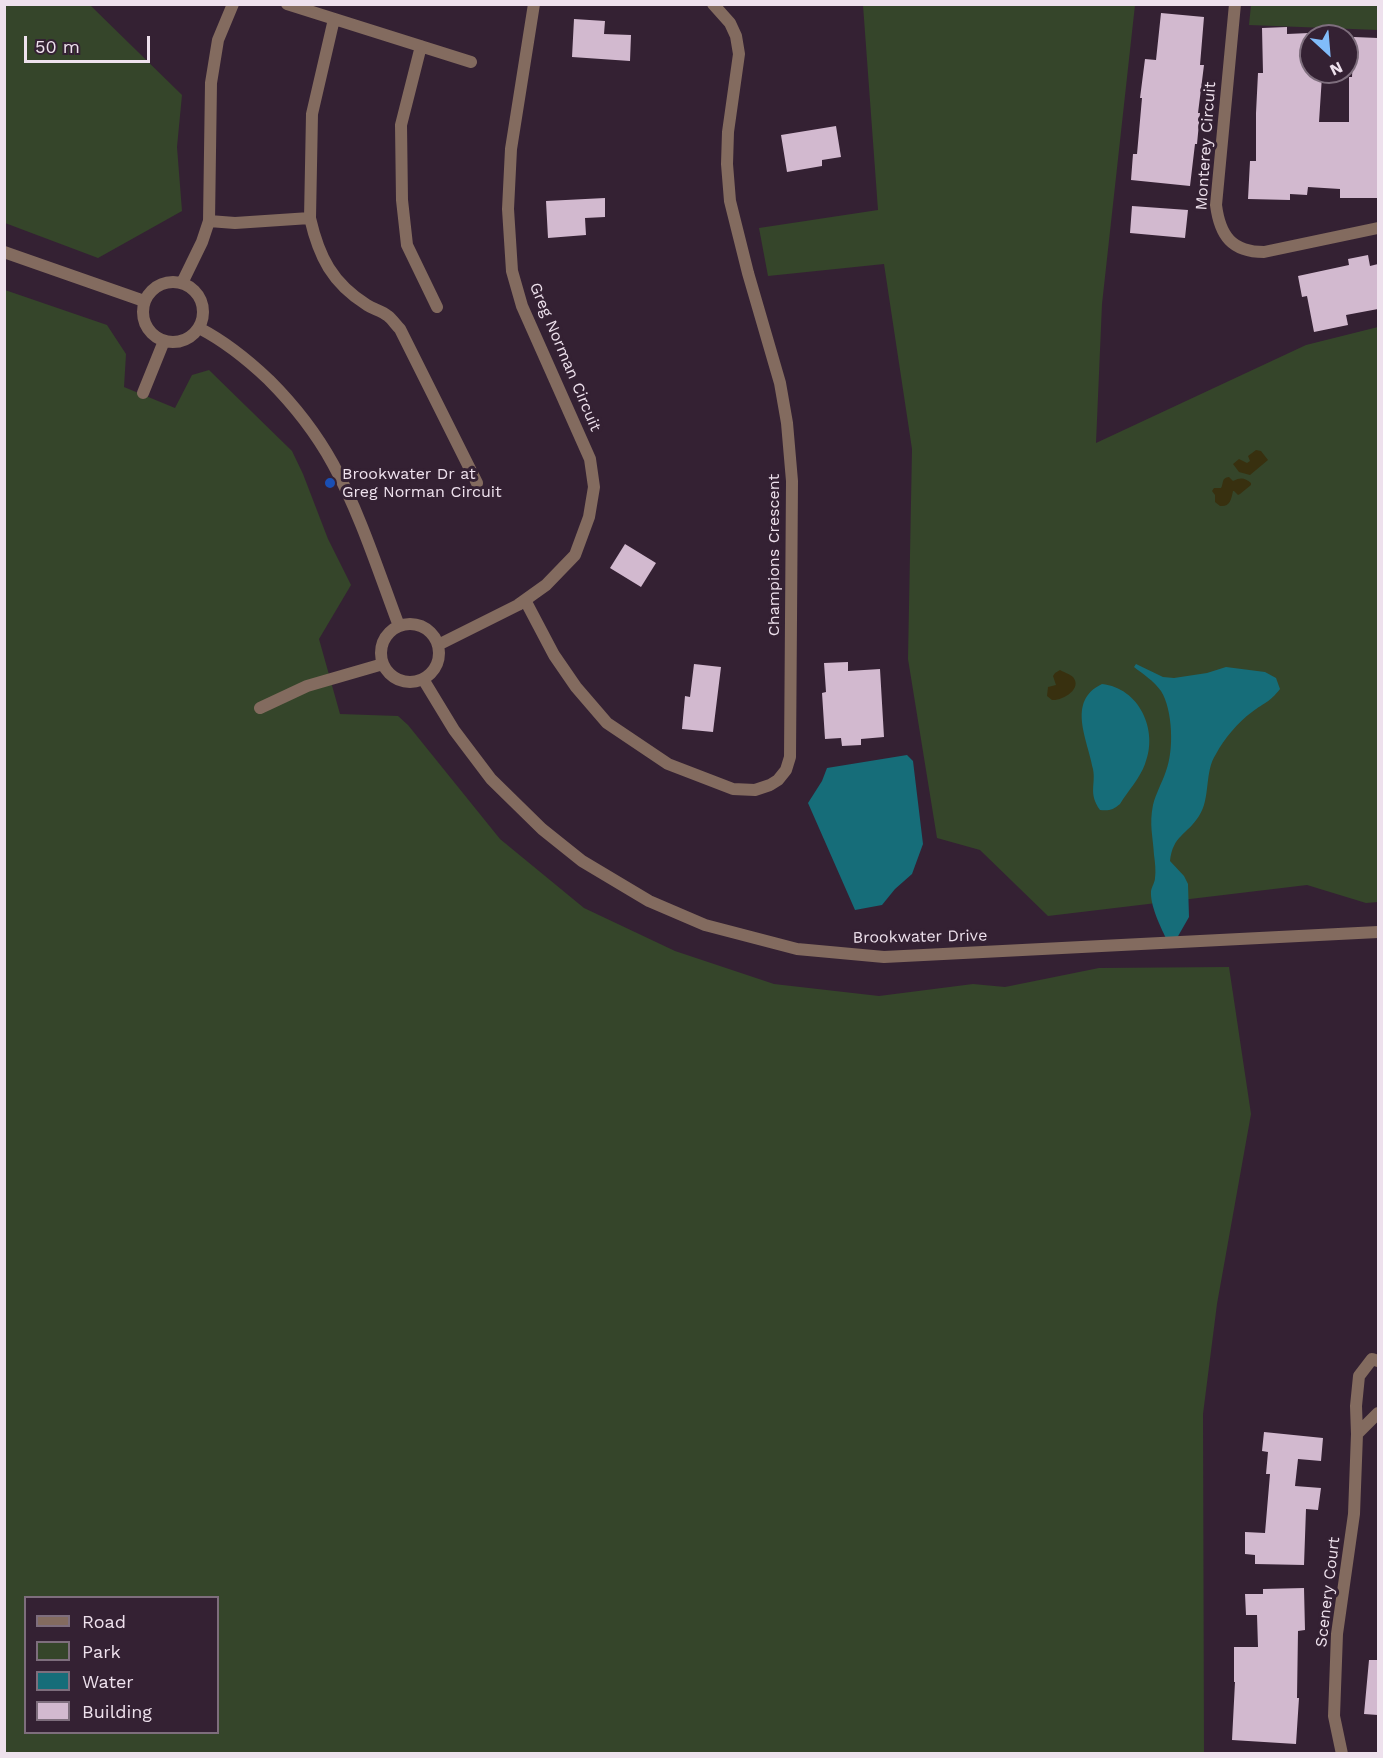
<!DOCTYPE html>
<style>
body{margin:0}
#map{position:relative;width:1383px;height:1758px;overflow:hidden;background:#342133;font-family:"Work Sans",sans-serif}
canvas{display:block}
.frame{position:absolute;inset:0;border:6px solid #eee1ed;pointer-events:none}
.legend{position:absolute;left:24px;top:1596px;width:195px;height:138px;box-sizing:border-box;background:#342133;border:2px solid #7e6e7d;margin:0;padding:8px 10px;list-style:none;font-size:18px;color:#eee1ed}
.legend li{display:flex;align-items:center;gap:12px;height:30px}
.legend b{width:30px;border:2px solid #7e6e7d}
.north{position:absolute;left:1299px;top:24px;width:60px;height:60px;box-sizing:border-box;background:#342133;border:2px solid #7e6e7d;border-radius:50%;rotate:154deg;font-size:16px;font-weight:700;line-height:24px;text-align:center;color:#eee1ed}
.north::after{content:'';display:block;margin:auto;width:21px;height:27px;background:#81bcfa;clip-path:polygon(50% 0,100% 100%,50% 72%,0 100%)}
.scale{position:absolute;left:24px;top:36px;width:126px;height:27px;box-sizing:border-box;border:3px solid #eee1ed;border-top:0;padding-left:8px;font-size:18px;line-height:21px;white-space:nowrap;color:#eee1ed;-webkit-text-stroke:4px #342133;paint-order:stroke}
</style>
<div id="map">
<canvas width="1383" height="1758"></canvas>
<div class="frame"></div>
<ul class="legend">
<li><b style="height:8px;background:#836b5f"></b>Road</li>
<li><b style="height:16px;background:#35452a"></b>Park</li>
<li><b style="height:16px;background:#166d79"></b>Water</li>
<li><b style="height:16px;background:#d2b9cf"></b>Building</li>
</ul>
<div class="north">N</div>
<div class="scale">50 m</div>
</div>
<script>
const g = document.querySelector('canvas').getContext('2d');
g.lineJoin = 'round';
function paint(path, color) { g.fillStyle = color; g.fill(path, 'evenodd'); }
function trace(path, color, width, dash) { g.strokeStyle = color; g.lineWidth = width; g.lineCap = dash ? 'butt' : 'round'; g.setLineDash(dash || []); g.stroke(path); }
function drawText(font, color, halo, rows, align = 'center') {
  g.font = font + ' "Work Sans",sans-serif'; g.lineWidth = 6; g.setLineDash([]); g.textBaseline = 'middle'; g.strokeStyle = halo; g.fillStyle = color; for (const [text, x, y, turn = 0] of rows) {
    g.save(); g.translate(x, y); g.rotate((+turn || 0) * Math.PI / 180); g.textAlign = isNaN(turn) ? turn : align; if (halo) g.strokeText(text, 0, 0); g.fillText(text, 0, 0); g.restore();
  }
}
paint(new Path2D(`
 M4 5H90L182 95 177 147 182 211 98 258 5 223Z
 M863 5H1135L1102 304 1096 443 1306 345 1378 327V902L1366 903 1307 885 1048 916 980 850 937 838 908 659 912 449 884 264 768 276 759 228 878 210Z
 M1251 5H1378V30L1249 25Z
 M5 290 107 325 126 354 124 387 175 408 192 375 209 370 292 451 303 474 328 539 351 585 319 639 340 714 398 716 408 725 500 839 584 908 675 951 774 984 879 996 973 984 1005 987 1099 968 1229 967 1251 1114 1217 1304 1203 1414 1204 1753 5 1754ZM26 1598H218V1732H26Z`), '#35452a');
paint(new Path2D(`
 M1256 450 1261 451 1268 460 1250 475 1239 472 1233 464 1239 459 1247 463 1250 461 1248 456Z
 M1229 477 1233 481C1241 477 1245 478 1251 483V485L1240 494 1238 495 1234 491H1233C1231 500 1230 507 1220 506L1215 502V495L1212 491 1214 488H1221C1224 483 1221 478 1229 477Z
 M1060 670C1063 672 1070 674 1073 677 1083 689 1062 701 1052 700L1047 696 1048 687 1056 685 1053 676 1055 673Z`), '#38300f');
paint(new Path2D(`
 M1136 664 1163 677 1174 678 1207 673 1226 667 1265 672 1276 678 1280 689C1269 703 1265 702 1252 712 1238 722 1224 739 1216 754 1204 772 1211 798 1199 816 1187 835 1173 835 1170 861L1184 876 1188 884 1189 917 1177 938H1166C1160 926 1150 905 1151 891 1152 886 1155 882 1155 878 1156 871 1155 862 1154 855 1153 836 1149 825 1153 805 1156 793 1162 783 1166 771 1174 751 1173 710 1161 691 1154 681 1143 674 1134 667Z
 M1102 684C1139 688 1159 730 1145 764 1140 778 1128 791 1120 804 1113 810 1109 811 1100 810 1088 793 1096 785 1093 769 1088 740 1066 701 1102 684Z
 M907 755 913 761 923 844 912 874 895 889 882 905 855 910 808 803 822 781 827 768Z`), '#166d79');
paint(new Path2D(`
 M1161 13 1204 17 1200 65H1204L1198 113H1200L1197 144H1195L1190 186 1131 180 1133 154H1137L1142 98H1140L1145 59 1156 60Z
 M574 19 605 21 604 34 631 35 630 61 572 57Z
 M1287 27V34L1309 33V41H1311V76H1322L1319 122H1349V77H1352L1354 37 1378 38V198H1340V189L1308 187 1307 195 1290 194V200L1248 199 1250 161H1256V113L1258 73H1263L1262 28Z
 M836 126 841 157 822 160V166L787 172 781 135Z
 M605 198V217L585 218 586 235 548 238 546 201Z
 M1132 206 1188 210 1185 238 1130 233Z
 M1368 255 1370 266 1378 264V309L1346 315 1348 325 1314 332 1307 296 1302 297 1298 276 1349 265 1348 259Z
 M625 544 656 563 641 587 610 568Z
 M848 662V671L880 669 884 737 861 739V745L842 746 841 738 825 739 822 693 826 692 824 663Z
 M694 664 721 667 713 732 682 729 685 696 690 697Z
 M1264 1432 1323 1438 1321 1461 1298 1459 1295 1486 1321 1488 1318 1510 1306 1509 1304 1565 1255 1564V1555L1245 1554V1532L1265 1533 1270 1474H1266L1268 1452 1262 1451Z
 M1304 1588 1305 1630 1298 1631 1297 1698H1299L1296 1744 1232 1740 1235 1682H1234V1647H1258L1257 1615H1246L1245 1594H1263V1589Z
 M1369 1660H1378V1715L1364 1714Z`), '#d2b9cf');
trace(new Path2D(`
 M287 4 471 62
 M1235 4 1216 205C1220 236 1232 252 1264 252L1378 228
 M334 19 312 114 310 218C319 257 332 283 367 305 373 309 382 311 388 316 392 319 396 325 400 329L477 483
 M421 46 401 125 402 200 407 245 437 307
 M209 221 235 223 310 218
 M4 252 144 301
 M143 312a30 30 0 1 1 60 0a30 30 0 1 1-60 0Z
 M182 283 202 242 209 221 211 83 218 40 233 4
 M199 328C226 342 247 359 269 380 294 405 316 433 333 464 360 513 379 573 399 626
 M143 393 164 341
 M525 600 554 655 576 687 607 723 668 764 733 789 755 790 770 785 778 780 786 770 790 757 792 481 787 423 780 383 748 273 730 201 727 164 728 132 739 54 736 36 730 23 713 4
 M381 653a29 29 0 1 1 58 0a29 29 0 1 1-58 0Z
 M438 645 518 605 546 585 575 555 589 517 594 487 590 459 522 306 512 271 508 209 511 149 534 4
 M423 679 454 730 491 779 542 829 582 861 649 901 705 925 797 949 884 957 1378 932
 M260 708 307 686 383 664
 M1357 1434 1378 1413
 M1342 1754 1334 1716 1337 1634 1354 1514 1357 1434 1356 1406 1359 1376 1372 1359 1378 1361`), '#836b5f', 12);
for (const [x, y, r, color] of [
 [330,483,6,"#1a4fb4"]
]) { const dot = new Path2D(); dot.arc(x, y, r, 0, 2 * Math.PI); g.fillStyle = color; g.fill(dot); trace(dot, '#342133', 2); }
drawText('16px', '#eee1ed', '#342133', [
 ["Monterey Circuit",1206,146,-86],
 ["Greg Norman Circuit",565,357,67],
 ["Champions Crescent",774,555,-90],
 ["Brookwater Drive",920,937,-1],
 ["Scenery Court",1328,1592,-83]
]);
drawText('16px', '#eee1ed', '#342133', [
 ["Brookwater Dr at",342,474],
 ["Greg Norman Circuit",342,492]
], 'left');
</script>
